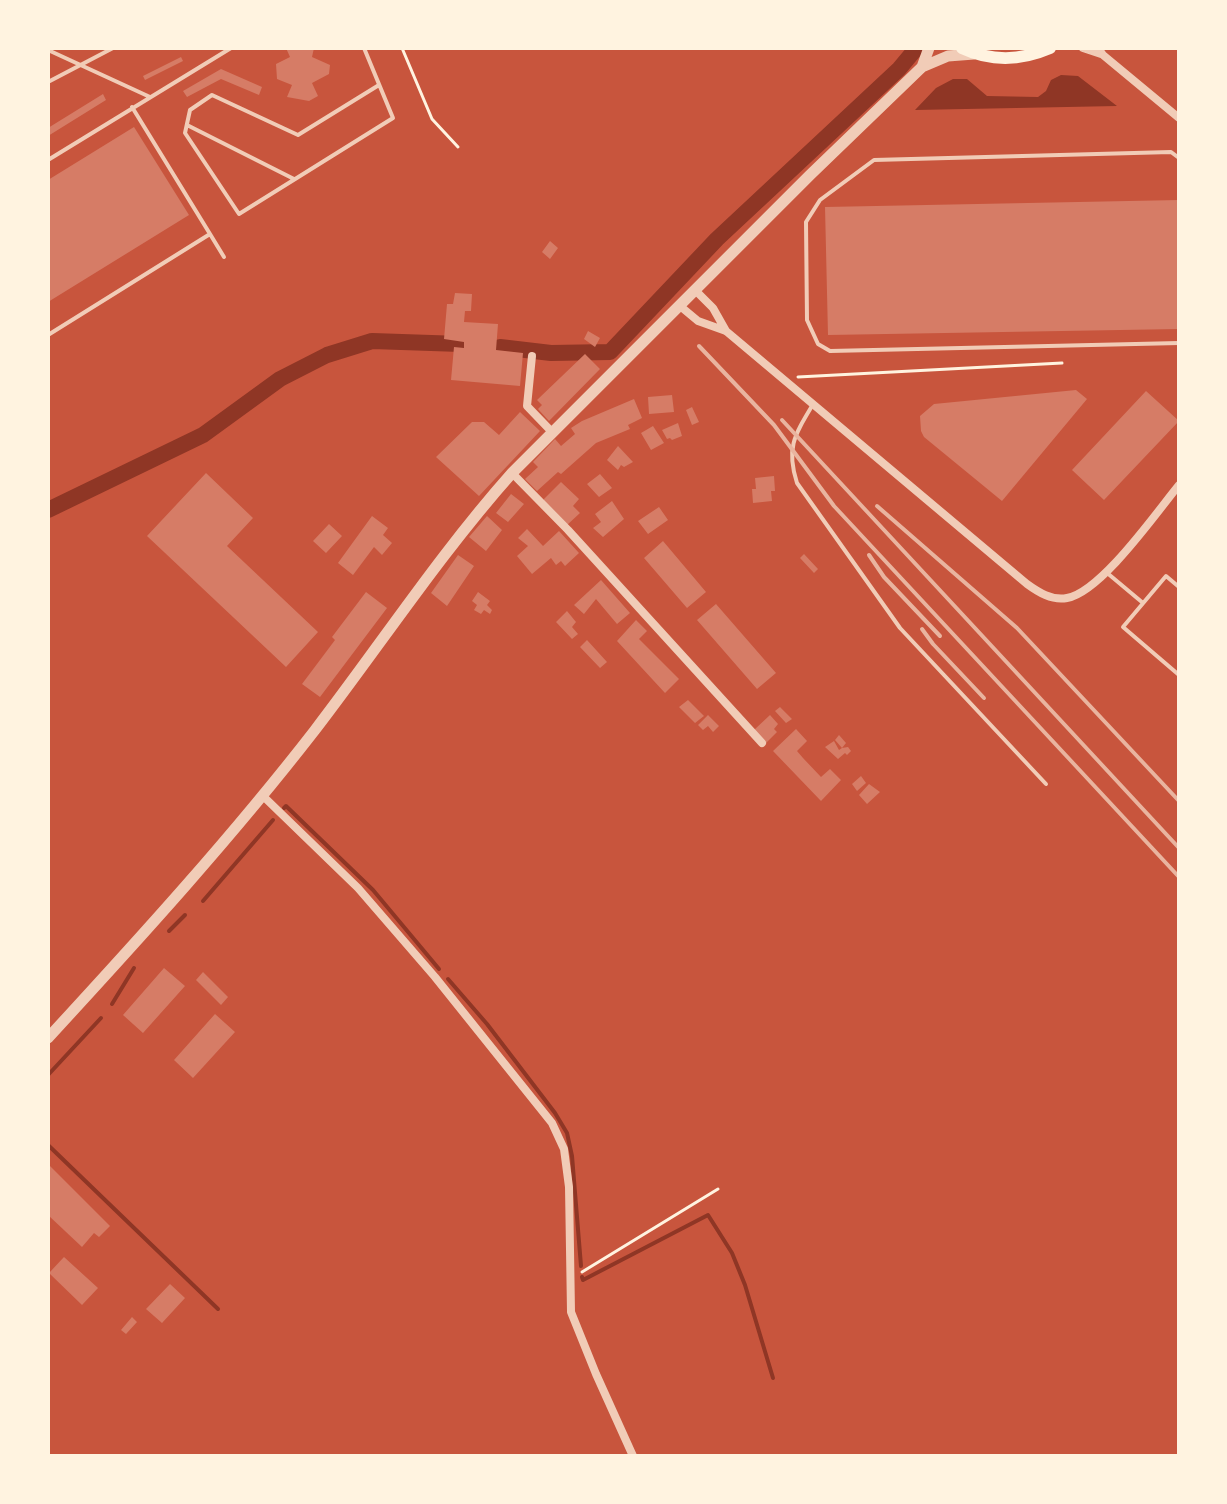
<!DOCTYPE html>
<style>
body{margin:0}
#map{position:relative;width:1227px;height:1504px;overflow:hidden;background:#c8553d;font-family:"PT Sans",sans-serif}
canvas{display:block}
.frame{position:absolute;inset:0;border:50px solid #fff3e0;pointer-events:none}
</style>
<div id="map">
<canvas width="1227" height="1504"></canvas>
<div class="frame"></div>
</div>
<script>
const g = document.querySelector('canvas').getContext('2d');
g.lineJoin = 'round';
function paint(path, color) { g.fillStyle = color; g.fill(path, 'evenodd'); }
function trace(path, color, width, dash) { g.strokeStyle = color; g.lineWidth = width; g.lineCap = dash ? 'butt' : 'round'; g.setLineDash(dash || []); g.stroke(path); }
paint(new Path2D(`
 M1061 75 1078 76 1117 106 915 110 936 88 953 79H967L987 96 1038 97 1046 91 1051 80Z`), '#8f3625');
trace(new Path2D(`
 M284 808 286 806 373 890 439 969
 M203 901 273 820
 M169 931 185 915
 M448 979 487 1024 555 1113 567 1133 572 1156 581 1266
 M112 1004 134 968
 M48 1075 101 1018
 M48 1145 218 1309
 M582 1277 583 1280 708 1215 732 1253 745 1285 773 1378`), '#8f3625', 4);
trace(new Path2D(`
 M500 347 551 353 610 352 717 239 899 69 914 51
 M48 510 203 435 280 379 327 355 372 341 461 344`), '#8f3625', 16);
paint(new Path2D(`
 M286 48H314L312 57 330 65 329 74 312 83 318 96 309 101 287 97 292 85 277 79 276 64 290 57Z
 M181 57 183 61 145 80 143 76Z
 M221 69 262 87 259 95 221 79 187 97 183 91Z
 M103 94 106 100 48 136V128Z
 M134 127 189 215 48 302V180Z
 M1179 200V329L828 335 825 207Z
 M550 241 558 248 550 259 542 252Z
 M455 293 472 294 471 311H465L464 322 498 324 496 350 523 353 520 386 451 380 454 347 464 348V342L444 339 447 304H453Z
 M588 331 600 338 595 347 584 339Z
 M585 354 600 369 549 421 538 409 542 405 537 400Z
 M1076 390 1087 399 1002 501 924 437 921 431 920 416 934 404Z
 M1146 391 1179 421 1104 500 1072 470Z
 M672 395 674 412 649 414 648 397Z
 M634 399 642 418 628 425 630 429 596 443 561 474 558 472 537 491 525 479 538 467 533 462 555 439 561 446 575 434 571 428 582 421Z
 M692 407 699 422 692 425 686 410Z
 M520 412 540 431 479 496 436 457 472 422H484L499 435Z
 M678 423 682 436 672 440 670 438 667 439 662 430Z
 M653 426 664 443 651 450 641 433Z
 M618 446 633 462 624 467 621 465 618 470 607 460Z
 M206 473 253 518 227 546 318 632 286 667 147 536Z
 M600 474 612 488 599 497 587 484Z
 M774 476 775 491H771L772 501 753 503 752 489H756L755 478Z
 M561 482 579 499 573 506 580 513 566 526 544 502V499Z
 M511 494 524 504 508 522 496 513Z
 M612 501 624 519 603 537 593 528 601 522 595 514Z
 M659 507 668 520 648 534 638 521Z
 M372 516 388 528 383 535 392 543 382 555 374 547 353 575 338 563Z
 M487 516 502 530 486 551 469 537Z
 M329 524 342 536 326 553 313 541Z
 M527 529 543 546 559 531 579 553 565 566 561 561 556 565 551 558 532 574 517 556 528 546 518 538Z
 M663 541 706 592 687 608 644 558Z
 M804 554 818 569 814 573 800 558Z
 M458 555 474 566 447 606 431 593Z
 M601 580 630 613 617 624 596 599 584 614 574 605Z
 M366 592 387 608 320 697 302 684 335 640 332 637Z
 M478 592 490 601 487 605 492 610 490 614 484 610 481 614 474 610 477 605 472 601Z
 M716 604 776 673 757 689 697 620Z
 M567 611 576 622 572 627 578 634 572 639 556 622Z
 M636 620 647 631 639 639 679 679 665 693 617 641Z
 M587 640 607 662 600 668 580 647Z
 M688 700 704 716 695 723 679 707Z
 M780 707 792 719 786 723 775 711Z
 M708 715 719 726 713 732 708 726 703 730 698 725Z
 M770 715 778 724 774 729 777 732 766 743 754 730Z
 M796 729 807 741 797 751 803 758 821 777 830 769 841 780 821 801 773 751Z
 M839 735 846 743 842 748 848 747 851 751 847 755 845 753 838 759 825 747 834 741 839 750 842 748 835 740Z
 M861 776 866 783 857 791 852 784Z
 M869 784 880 792 867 804 859 795Z
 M164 968 185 986 143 1033 123 1015Z
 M203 972 228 997 221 1005 196 980Z
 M215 1014 235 1032 193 1078 174 1060Z
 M48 1164 110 1226 99 1237 94 1233 82 1247 48 1215Z
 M64 1257 98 1288 82 1305 49 1273Z
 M170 1284 185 1298 162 1323 146 1309Z
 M132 1317 137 1322 126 1334 121 1330Z`), '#d67c66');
trace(new Path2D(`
 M402 48 432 119 458 147
 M798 377 1062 363
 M582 1272 718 1189`), '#fff3e0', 3);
trace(new Path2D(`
 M364 48 393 118 239 214 185 133 190 110 212 95 298 135 379 85
 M48 50 150 97
 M48 82 113 48
 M187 125 294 179
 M1179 158 1171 152 874 160 820 200 806 222 807 320 818 344 830 351 1179 343
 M48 160 231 48
 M210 234 224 257
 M48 335 210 234 132 107
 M812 406C794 436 786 449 797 483L900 628 1046 784
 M1106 572 1143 603
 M1179 587 1166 576 1123 627 1179 675`), '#f1ccb7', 4);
trace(new Path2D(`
 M1083 48 1101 54
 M1098 48 1103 55 1179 118
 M695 290 713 308 726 331
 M680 306 698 321 726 331 1027 584C1038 592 1052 601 1067 598 1101 592 1156 513 1179 485
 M532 356 527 406 552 432
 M512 473 568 530 762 743
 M263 796 358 888 435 977 552 1123 564 1149 569 1187 571 1312 596 1374 633 1456`), '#f1ccb7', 8);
trace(new Path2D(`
 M922 67 929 48
 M48 1038C140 938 232 837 315 730 381 644 440 554 512 473L810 175 922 67 948 56 974 54`), '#f1ccb7', 11);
trace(new Path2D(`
 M962 48C992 62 1020 61 1050 48`), '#fff3e0', 12);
trace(new Path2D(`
 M699 346 774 425 834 506 1179 877
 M782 420 1179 848
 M877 506 1017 628 1179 801
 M869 555 884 577 940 636
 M922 629 933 644 984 698`), '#e9b49f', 4);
</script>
